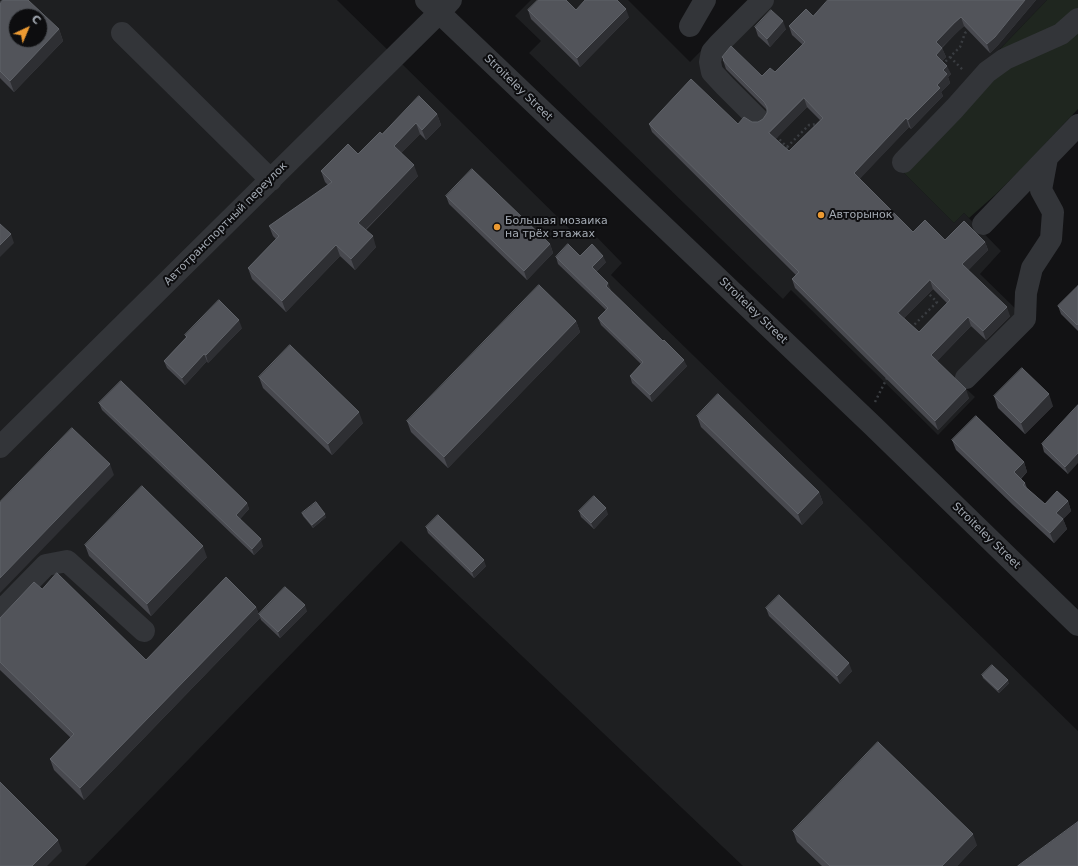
<!DOCTYPE html>
<meta charset="utf-8">
<style>
body{margin:0}
#map{position:relative;width:1078px;height:866px;overflow:hidden;background:#121214;font-family:"DejaVu Sans",sans-serif}
canvas{display:block}
.north{position:absolute;left:8px;top:8px;width:40px;height:40px;box-sizing:border-box;background:#0d0d0f;border:1px solid #494c51;border-radius:50%;rotate:44deg;font-size:11px;font-weight:700;line-height:16px;text-align:center;color:#a4abb4}
.north::after{content:'';display:block;margin:auto;width:14px;height:18px;background:#ec9a32;clip-path:polygon(50% 0,100% 100%,50% 72%,0 100%)}
</style>
<div id="map">
<canvas width="1078" height="866"></canvas>
<div class="north">С</div>
</div>
<script>
const g = document.querySelector('canvas').getContext('2d');
g.lineJoin = 'round';
function paint(path, color) { g.fillStyle = color; g.fill(path, 'evenodd'); }
function trace(path, color, width, dash) { g.strokeStyle = color; g.lineWidth = width; g.lineCap = dash ? 'butt' : 'round'; g.setLineDash(dash || []); g.stroke(path); }
function drawText(font, color, halo, rows, align = 'center') {
  g.font = font + ' "DejaVu Sans",sans-serif'; g.lineWidth = 4; g.setLineDash([]); g.textBaseline = 'middle'; g.strokeStyle = halo; g.fillStyle = color; for (const [text, x, y, turn = 0] of rows) {
    g.save(); g.translate(x, y); g.rotate((+turn || 0) * Math.PI / 180); g.textAlign = isNaN(turn) ? turn : align; if (halo) g.strokeText(text, 0, 0); g.fillText(text, 0, 0); g.restore();
  }
}
paint(new Path2D(`
 M0 0H337L580 239 590 230 622 263 611 275 1078 731V866H743L401 541 85 866H0ZM16 16H40V40H16Z
 M531 0H628L690 62 751 0H1047L892 161 954 223 964 213 1001 251 980 274 1020 313 955 378 975 397 938 435 791 290 783 299 529 53 541 41 515 16Z`), '#1e1f21');
paint(new Path2D(`
 M1047 0H1078V109L1025 165 995 195 969 218 964 213 954 223 902 171 975 94 1001 48Z`), '#1f261f');
trace(new Path2D(`
 M950 57 964 71
 M942 65 960 47 965 33 970 29
 M776 136 792 152
 M787 147 809 125 819 124
 M911 328 937 302 927 292
 M875 402 888 376`), '#393c40', 2.5, [2, 3]);
trace(new Path2D(`
 M426 0 872 425 1078 625
 M690 26 705 0
 M122 33 271 180
 M758 119 725 86 712 72 710 62 712 52 719 44 763 0
 M903 162 955 108 987 72 1005 59 1061 34 1078 19
 M983 224 1078 125
 M966 378 1025 319 1026 293 1032 268 1051 239 1053 212 1041 190 1047 158
 M0 447 439 13 451 0
 M0 612 46 565 67 561 144 631`), '#333539', 22);
paint(new Path2D(`
 M1036 0 998 45 990 53 964 26 957 32 942 48 946 57 942 61 951 74 948 77 950 83 941 92 943 96 911 129 909 127 859 179 913 232 945 240 985 242 988 250 968 270 1010 316 986 340 971 326 937 361 969 398 938 430 795 288 792 279 796 275 652 132 649 124H738L758 122 763 119 767 113V110L726 69 722 57 762 76 775 72 803 45 792 35 789 26 813 16ZM807 107 820 120 789 151 775 139ZM933 289 947 303 919 332 904 318Z
 M0 3 59 29 63 41 14 92 0 78Z
 M528 10 629 17 580 67 531 19Z
 M755 27 786 29 770 47 758 36Z
 M437 114 441 125 426 140 420 134 401 153 418 176 366 230 376 247 355 270 340 256 286 312 252 279 248 268 276 239 273 236 269 226 328 185 325 182 321 171 358 154 382 134Z
 M446 196 550 244 553 253 527 280 449 204Z
 M580 256 606 262 596 272 610 290 687 366 652 402 632 383 630 376 641 364 601 325 598 318 606 310 558 264 556 257Z
 M1078 286V331L1061 314 1058 306Z
 M576 321 580 332 448 468 411 432 407 421Z
 M242 328 208 363 207 361 185 385 167 368 164 361 186 337 185 335Z
 M259 377 363 423 332 455 263 388Z
 M994 396 1053 406 1025 434 998 408Z
 M99 403 247 503 249 509 240 519 263 546 254 555 102 410Z
 M1078 405 1068 474 1044 452 1042 444Z
 M697 416 819 492 823 503 802 525 701 427Z
 M952 440 1024 462 1027 472 1021 479 1025 483 1027 488 1045 504 1068 501 1071 511 1063 519 1067 529 1054 543 1013 505 956 450Z
 M579 511 608 514 594 529 581 517Z
 M302 513 326 517 313 528 303 516Z
 M426 527 486 566 474 578 428 533Z
 M85 545 207 557 151 616 89 556Z
 M42 589 146 660 256 607 260 618 84 800 54 770 50 759 71 738 0 670V618Z
 M766 608 852 671 840 684 769 616Z
 M307 611 280 638 261 620 259 614Z
 M982 675 1009 683 999 693 983 678Z
 M793 831 977 845 957 866H822L797 842Z`), '#48494f');
paint(new Path2D(`
 M1025 0H1036L998 45 990 53 987 44Z
 M626 9 629 17 580 67 577 58Z
 M961 17 964 26 939 50 936 42Z
 M783 21 786 29 770 47 767 39Z
 M59 29 63 41 14 92 10 81Z
 M942 48 946 57 939 64 936 55Z
 M947 66 951 74 948 77 950 83 941 92 943 96 911 129 908 120 943 70Z
 M804 98 807 107 773 142 769 133Z
 M437 114 441 125 426 140 422 130Z
 M906 118 909 127 857 182 854 173Z
 M416 123 420 134 398 156 394 146Z
 M414 165 418 176 362 233 358 223Z
 M11 234 14 243 0 257V245Z
 M373 236 376 247 355 270 351 259Z
 M985 242 988 250 966 273 962 264Z
 M550 244 553 253 527 280 524 271Z
 M336 245 340 256 286 312 282 301Z
 M603 256 606 262 594 274 592 267Z
 M930 280 933 289 901 321 898 313Z
 M608 283 611 290 608 293 606 286Z
 M1007 307 1010 316 986 340 983 331Z
 M968 317 971 326 934 364 931 355Z
 M239 320 242 328 208 363 206 355Z
 M576 321 580 332 448 468 444 457Z
 M204 354 207 361 185 385 182 378Z
 M684 360 687 366 652 402 650 395Z
 M966 389 969 398 938 430 935 421Z
 M1049 394 1053 406 1025 434 1021 423Z
 M359 412 363 423 332 455 328 444Z
 M1078 453V463L1068 474 1065 467Z
 M1024 462 1027 472 1017 482 1014 472Z
 M110 464 114 475 0 593V578Z
 M819 492 823 503 802 525 798 514Z
 M1068 501 1071 511 1063 519 1067 529 1054 543 1050 533 1056 513Z
 M247 503 249 509 238 521 236 515Z
 M606 508 608 514 594 529 591 523Z
 M325 514 326 517 313 528 312 525Z
 M261 539 263 546 254 555 252 549Z
 M203 546 207 557 151 616 147 604Z
 M484 560 486 566 474 578 472 572Z
 M305 605 307 611 280 638 278 632Z
 M256 607 260 618 84 800 80 788Z
 M849 663 852 671 840 684 837 676Z
 M1008 680 1009 683 999 693 998 690Z
 M973 834 977 845 957 866H942Z
 M58 840 62 851 47 866H32Z`), '#2e2f33');
const building = new Path2D(`
 M3 0H28L59 29 10 81 0 71V3ZM16 16H40V40H16Z
 M538 0H566L576 10 585 0H617L626 9 577 58 528 10Z
 M828 0H1025L995 37 987 44 961 17 954 23 936 42 942 48 936 55 947 66 943 70 947 74 937 85 940 88 908 120 906 118 854 173 913 232 925 220 945 240 964 221 985 242 962 264 1007 307 983 331 968 317 931 355 966 389 935 421 792 279 799 272 649 124 691 79 738 124 744 117 752 122H758L763 119 767 113V107L764 102 731 69 723 60 724 59 722 57 731 46 762 76 770 68 775 72 805 42 789 26 806 9 813 16ZM804 98 823 118 789 151 769 133ZM930 280 950 300 919 332 898 313Z
 M771 10 783 21 767 39 755 27Z
 M419 96 437 114 422 130 416 123 394 146 414 165 358 223 373 236 351 259 336 245 282 301 248 268 279 236 269 226 332 182 321 171 348 144 358 154 380 132 382 134Z
 M472 169 550 244 524 271 446 196Z
 M0 224 11 234 0 245Z
 M568 244 580 256 592 244 603 256 592 267 608 283 606 286 663 341 664 340 684 360 650 395 630 376 643 362 598 318 608 308 556 257Z
 M539 285 576 321 444 457 407 421Z
 M1078 286V324L1077 325 1058 306Z
 M219 300 239 320 206 355 204 354 182 378 164 361 187 337 185 335Z
 M290 345 359 412 328 444 259 377Z
 M1022 368 1049 394 1021 423 994 396Z
 M121 381 247 503 236 515 261 539 252 549 99 403Z
 M718 394 819 492 798 514 697 416Z
 M1078 405V453L1065 467 1042 444Z
 M976 416 1024 462 1014 472 1025 483 1023 485 1045 504 1057 491 1068 501 1056 513 1063 519 1050 533 1009 495 952 440Z
 M72 428 110 464 0 578V502Z
 M142 486 203 546 147 604 85 545Z
 M594 496 606 508 591 523 579 511Z
 M316 502 325 514 312 525 302 513Z
 M438 515 484 560 472 572 426 527Z
 M57 573 146 660 226 577 256 607 80 788 50 759 74 734 0 662V618L34 582 42 589Z
 M285 587 305 605 278 632 259 614Z
 M779 595 849 663 837 676 766 608Z
 M992 665 1008 680 998 690 982 675Z
 M878 742 973 834 942 866H830L793 831Z
 M0 782 58 840 32 866H0Z
 M1078 822V866H1018Z`);
paint(building, '#52545a');
trace(building, '#5f6268', 1);
for (const [x, y, r, color] of [
 [821,215,4,"#ec9a32"],
 [497,227,4,"#ec9a32"]
]) { const dot = new Path2D(); dot.arc(x, y, r, 0, 2 * Math.PI); g.fillStyle = color; g.fill(dot); trace(dot, '#0d0d0f', 1.5); }
drawText('11px', '#a4abb4', '#0d0d0f', [
 ["Stroiteley Street",518,88,44],
 ["Автотранспортный переулок",226,224,-45],
 ["Stroiteley Street",753,311,44],
 ["Stroiteley Street",986,536,44]
]);
drawText('11px', '#a4abb4', '#0d0d0f', [
 ["Авторынок",829,215],
 ["Большая мозаика",505,221],
 ["на трёх этажах",505,234]
], 'left');
</script>
